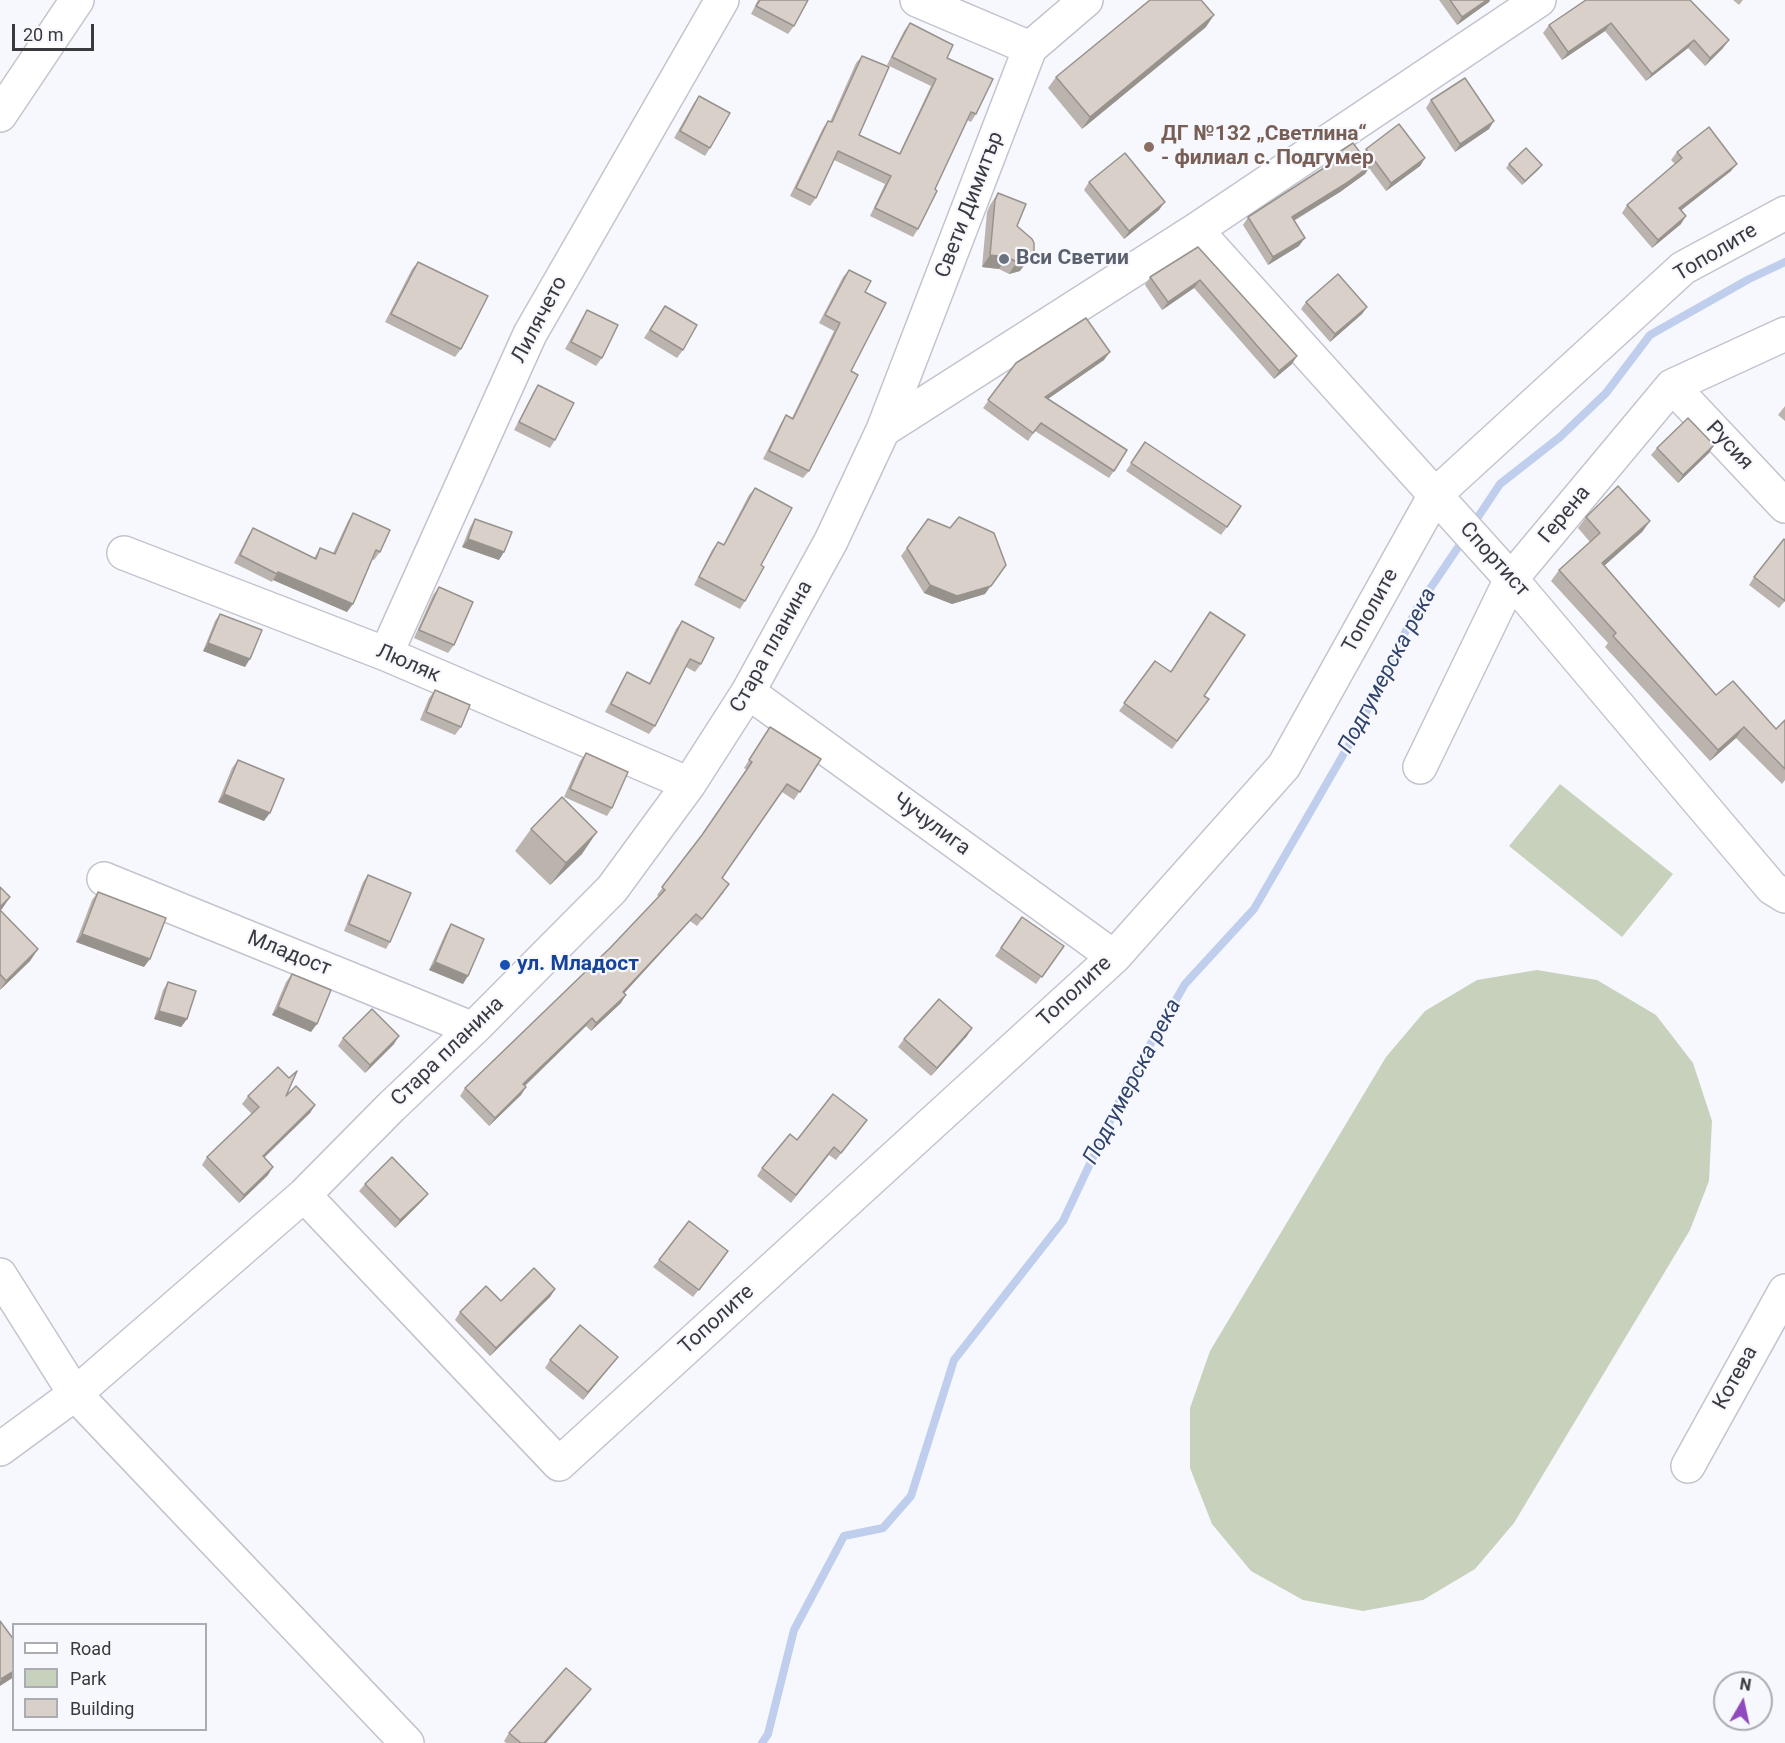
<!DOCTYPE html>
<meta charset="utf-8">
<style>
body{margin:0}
#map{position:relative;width:1785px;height:1743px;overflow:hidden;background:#f7f8fe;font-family:Roboto,sans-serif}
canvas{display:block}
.legend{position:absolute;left:12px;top:1623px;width:195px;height:108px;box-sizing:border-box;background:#f7f8fe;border:2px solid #abacb1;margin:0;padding:8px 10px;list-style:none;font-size:18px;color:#3a3a3e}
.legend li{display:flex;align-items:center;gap:12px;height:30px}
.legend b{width:30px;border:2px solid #abacb1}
.north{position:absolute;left:1713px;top:1671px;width:60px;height:60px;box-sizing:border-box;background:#f7f8fe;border:2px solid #abacb1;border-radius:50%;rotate:9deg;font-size:16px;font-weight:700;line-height:24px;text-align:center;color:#3a3a3e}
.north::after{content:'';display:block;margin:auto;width:21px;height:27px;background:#904abe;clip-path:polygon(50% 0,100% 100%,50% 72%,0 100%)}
.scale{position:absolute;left:12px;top:24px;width:82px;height:27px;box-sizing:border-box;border:3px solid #3a3a3e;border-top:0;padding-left:8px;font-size:18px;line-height:21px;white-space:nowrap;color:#3a3a3e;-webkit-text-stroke:4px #f7f8fe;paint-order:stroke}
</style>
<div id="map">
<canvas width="1785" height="1743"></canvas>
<ul class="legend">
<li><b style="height:8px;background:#fff"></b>Road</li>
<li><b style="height:16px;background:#c7d1bc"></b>Park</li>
<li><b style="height:16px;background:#d9d0ca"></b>Building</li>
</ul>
<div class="north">N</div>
<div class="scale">20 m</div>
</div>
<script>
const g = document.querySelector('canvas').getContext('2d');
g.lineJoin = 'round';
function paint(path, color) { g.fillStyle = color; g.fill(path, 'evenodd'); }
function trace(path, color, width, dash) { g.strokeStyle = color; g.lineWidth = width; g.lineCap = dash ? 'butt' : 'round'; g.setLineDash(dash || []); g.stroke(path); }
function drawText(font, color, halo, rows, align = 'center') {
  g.font = font + ' Roboto,sans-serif'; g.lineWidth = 4.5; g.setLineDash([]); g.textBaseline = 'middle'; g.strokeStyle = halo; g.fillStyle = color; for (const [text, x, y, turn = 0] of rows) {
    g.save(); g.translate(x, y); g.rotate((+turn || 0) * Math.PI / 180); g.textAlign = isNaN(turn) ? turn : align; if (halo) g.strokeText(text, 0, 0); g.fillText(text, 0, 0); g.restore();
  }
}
paint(new Path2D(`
 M1560 784 1673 874 1622 937 1509 846Z
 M1537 970 1597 980 1656 1015 1693 1063 1712 1121 1709 1181 1690 1230 1514 1523 1475 1569 1423 1600 1363 1611 1303 1600 1251 1571 1212 1524 1190 1468V1408L1210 1351 1386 1057 1425 1011 1477 980Z`), '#c7d1bc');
trace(new Path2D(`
 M1472 526 1500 484 1560 437 1606 393 1650 335 1749 279 1785 262
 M762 1743 768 1734 794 1630 844 1536 883 1528 911 1496 954 1360 1063 1221 1127 1085 1185 984 1254 909 1357 731 1417 608 1465 537`), '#bfceec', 8);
const minor = new Path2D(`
 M917 0 1030 48
 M0 115 77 0
 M1196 230 1511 579 1772 888 1785 896
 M1672 386 1785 506
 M883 430 1196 230 1539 0
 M124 553 386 654 689 784
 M386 654 530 334 722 0
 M748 692 1114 957
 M1420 767 1511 579 1672 386 1785 334
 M104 879 473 1029
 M304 1195 559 1464 1114 957 1284 766 1435 495 1683 268 1785 213
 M0 1275 75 1394 407 1743
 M0 1449 75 1394 304 1195 391 1107 473 1029 612 889 689 784 748 692 831 541 883 430 1030 48 1086 0
 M1688 1466 1785 1291`);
trace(minor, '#c3c4ce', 36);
trace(minor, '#fff', 33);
paint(new Path2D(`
 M758 0H808L794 26 788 34 751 14Z
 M1439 0H1490L1489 2 1457 25Z
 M1586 0 1723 48 1705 66 1688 48 1646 81 1605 31 1562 60 1543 33 1549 25Z
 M1733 0H1743L1739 5Z
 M910 23 947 58 976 114 971 122 967 120 935 189 918 229 913 237 870 216 885 184 834 160 816 198 810 206 790 196 823 128 828 121 830 122 856 63 862 56 859 135 899 154 931 86 887 65 904 31Z
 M1206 27 1082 129 1048 88 1056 77Z
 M699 96 710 148 705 156 674 138 694 103Z
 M1431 100 1489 129 1455 152 1426 108Z
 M1366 149 1425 158 1420 166 1386 191 1369 168 1365 174 1340 192 1294 221 1299 246 1268 265 1243 225 1248 217 1323 169 1322 168 1327 160 1362 155Z
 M1677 152 1731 171 1681 210V224L1652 248 1622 213 1627 205 1675 164 1671 160Z
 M1509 164 1539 169 1522 185 1506 168Z
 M1089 182 1159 210 1124 239 1084 190Z
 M998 193 1017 226 1020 271 1009 274 999 269 982 267 987 212 990 205Z
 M1198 247 1292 364 1274 379 1194 288 1162 310 1145 285 1150 277Z
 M418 262 461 349 455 357 385 322 412 269Z
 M849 270 865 292 851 371 809 471 803 478 763 459 781 423 786 415 792 418 834 331 819 323 843 277Z
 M1306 302 1367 307 1362 314 1330 342 1301 309Z
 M665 306 683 350 677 358 644 338Z
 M587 310 602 358 596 366 565 349 582 318Z
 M1104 360 1048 399 1114 471 1109 478 1035 431 1028 441 983 408 1016 363Z
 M538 385 555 440 550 448 514 430 533 393Z
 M1785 406V421L1778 415Z
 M1145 442 1227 527 1221 535 1126 471Z
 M1714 445 1709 453 1678 483 1651 455 1657 448Z
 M755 488 761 565 745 601 740 609 694 585 712 550 718 542 723 545 749 495Z
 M353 513 380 552 374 560 372 559 347 612 273 580 272 582 234 563 248 536 253 528 314 558 320 548 333 553 348 521Z
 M1586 517 1650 521 1642 532 1604 566 1716 695 1776 729 1785 720V780L1782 784 1736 738 1710 761 1605 647 1608 643 1551 581 1559 570 1590 542 1578 528Z
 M475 519 499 560 462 547 470 527Z
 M928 519 950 528 985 594 952 604 924 593 901 556Z
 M1754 577 1785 601 1779 608 1749 585Z
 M439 587 454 645 448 653 414 638 433 595Z
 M220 614 245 667 203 651 215 621Z
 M682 621 701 664 695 672 686 667 655 726 649 734 605 712 622 680 627 672 649 683 676 629Z
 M1155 661 1209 699 1172 749 1119 711Z
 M435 690 461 727 455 735 420 720 429 698Z
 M770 727 821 759 794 800 782 792 722 878 724 892 697 926 690 921 624 993 621 1003 591 1031 586 1026 525 1086 526 1087 521 1095 489 1126 460 1096 465 1088 610 948 659 897 657 895 701 837 747 770 744 768Z
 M586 753 612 808 607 816 564 797 580 761Z
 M238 760 264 821 218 802 232 768Z
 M531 829 582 854 550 885 515 851Z
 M368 875 390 942 386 949 344 931 363 882Z
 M0 887 10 897 0 910 38 949 30 961 0 990Z
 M98 892 144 967 76 942 92 900Z
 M1022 917 1064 946 1036 984 995 956Z
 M451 924 463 984 429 970 446 932Z
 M292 974 311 1032 272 1015 286 982Z
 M168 982 187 1019 181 1027 154 1019 163 990Z
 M967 1036 931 1076 898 1047 904 1039Z
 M343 1038 394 1044 365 1073 338 1046Z
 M248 1096H286L315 1105 310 1113 264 1158 268 1175 239 1203 202 1165 207 1157 252 1114 242 1104Z
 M867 1120 836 1160 829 1155 791 1203 757 1176 762 1168 797 1140Z
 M365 1184 428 1194 422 1201 395 1228 359 1191Z
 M723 1259 693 1297 653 1267 659 1260Z
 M555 1289 550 1297 490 1356 455 1320 460 1312 501 1301Z
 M618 1357 583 1400 545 1368 550 1360Z
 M585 1697 546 1743H506L504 1741 509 1733Z`), '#bbb3ae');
paint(new Path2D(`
 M1487 0H1490L1489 2 1457 25 1462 17Z
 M1214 15 1206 27 1082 129 1090 117Z
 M1611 23 1605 31 1562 60 1568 52Z
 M1694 40 1688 48 1646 81 1652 74Z
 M1729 40 1723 48 1705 66 1710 58Z
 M1494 121 1489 129 1455 152 1460 144Z
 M1425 158 1420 166 1386 191 1391 183Z
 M1737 164 1731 171 1674 216 1679 208Z
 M1542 165 1539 169 1522 185 1525 181Z
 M1370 166 1365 174 1340 192 1286 225 1292 217Z
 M1165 202 1159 210 1124 239 1129 231Z
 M1686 216 1681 224 1652 248 1658 240Z
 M1305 238 1299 246 1268 265 1273 257Z
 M990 255 1007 257 999 269 982 267Z
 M1029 259 1020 271 1009 274 1017 262Z
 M1200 280 1194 288 1162 310 1168 302Z
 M1367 307 1362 314 1330 342 1335 334Z
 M1110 352 1104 360 1039 405 1045 397Z
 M1297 356 1292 364 1274 379 1279 371Z
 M1714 445 1709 453 1678 483 1683 475Z
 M1650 521 1642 532 1595 574 1602 563Z
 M468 539 504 552 499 560 462 547Z
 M1006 565 985 594 952 604 924 593 930 585Z
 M278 572 353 604 347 612 273 580Z
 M208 643 250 659 245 667 203 651Z
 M1744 727 1736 738 1710 761 1718 750Z
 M224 794 270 813 264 821 218 802Z
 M597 832 582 854 550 885 566 863Z
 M10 897 2 909 0 911V907Z
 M696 914 690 921 618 1000 623 992Z
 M82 934 150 959 144 967 76 942Z
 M38 949 30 961 0 990 6 981Z
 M435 962 468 976 463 984 429 970Z
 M626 995 621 1003 591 1031 596 1023Z
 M278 1007 317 1024 311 1032 272 1015Z
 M159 1011 187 1019 181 1027 154 1019Z
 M592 1018 586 1026 518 1092 523 1084Z
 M972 1028 967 1036 931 1076 937 1068Z
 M399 1036 394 1044 365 1073 370 1065Z
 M526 1087 521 1095 489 1126 495 1118Z
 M315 1105 310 1113 257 1164 263 1156Z
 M273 1167 268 1175 239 1203 244 1195Z
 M428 1194 422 1201 395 1228 400 1220Z
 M555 1289 550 1297 490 1356 496 1348Z
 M618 1357 612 1364 583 1400 588 1392Z
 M14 1671V1677L0 1686V1681L1 1679Z
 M591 1689 585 1697 546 1743H544Z`), '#98928d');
const building = new Path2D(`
 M760 0H808L794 26 756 6Z
 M1150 0H1201L1214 15 1090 117 1056 77Z
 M1450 0H1487L1462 17Z
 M1586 0H1690L1729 40 1710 58 1694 40 1652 74 1611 23 1568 52 1549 25Z
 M910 23 953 45 947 58 993 79 976 114 971 112 935 189 937 191 918 229 875 208 891 176 838 151 816 198 796 188 828 121 832 122 862 56 889 67 859 135 900 154 936 79 892 57Z
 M1465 78 1494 121 1460 144 1431 100Z
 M699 96 730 113 710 148 680 131Z
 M1399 124 1425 158 1391 183 1366 149Z
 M1709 127 1737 164 1679 208 1686 216 1658 240 1627 205 1682 158 1677 152Z
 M1353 143 1370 166 1345 184 1292 217 1305 238 1273 257 1248 217 1330 164 1327 160Z
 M1526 148 1542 165 1525 181 1509 164Z
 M1125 153 1165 202 1129 231 1089 182Z
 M998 193 1026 204 1017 226 1032 239 1034 243V251L1029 259 1017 262 1007 257 990 255 995 200Z
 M1198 247 1297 356 1279 371 1200 280 1168 302 1150 277Z
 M418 262 488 296 461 349 391 314Z
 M849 270 871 281 865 292 886 303 851 371 858 375 809 471 769 451 786 415 793 419 840 323 825 315Z
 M1338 274 1367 307 1335 334 1306 302Z
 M665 306 697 325 683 350 650 330Z
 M587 310 618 325 602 358 571 342Z
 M1086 318 1110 352 1045 397 1127 450 1114 471 1041 423 1033 433 988 400 1016 363Z
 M538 385 574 403 555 440 519 422Z
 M1688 418 1714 445 1683 475 1657 448Z
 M1145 442 1241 506 1227 527 1131 463Z
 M1618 486 1650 521 1602 563 1716 695 1733 681 1776 729 1785 720V769L1744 727 1718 750 1613 636 1616 633 1559 570 1600 533 1586 517Z
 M755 488 792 508 761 565 764 567 745 601 699 577 718 542 724 545Z
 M353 513 390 530 380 552 376 550 353 604 278 572 277 574 240 555 253 528 316 559 320 548 335 554Z
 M959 517 994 533 1006 565 991 586 957 596 930 585 907 548 928 519 950 528Z
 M475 519 512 532 504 552 468 539Z
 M1784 539 1785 540V601L1754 577Z
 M439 587 473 602 454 645 419 630Z
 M1210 612 1245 635 1204 696 1209 699 1177 741 1124 703 1155 661 1171 672Z
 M220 614 262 630 250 659 208 643Z
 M682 621 714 638 701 664 690 659 655 726 611 704 627 672 650 684Z
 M435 690 470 705 461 727 426 712Z
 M770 727 821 759 800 792 787 784 722 878 729 884 702 919 696 914 623 992 626 995 596 1023 592 1018 523 1084 526 1087 495 1118 465 1088 610 948 665 890 662 887 702 835 752 762 749 760Z
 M586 753 628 772 612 808 570 789Z
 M238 760 284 779 270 813 224 794Z
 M562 797 597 832 566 863 531 829Z
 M368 875 411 893 390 942 349 924Z
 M0 887 10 897 0 907Z
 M98 892 166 918 150 959 82 934Z
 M0 910 38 949 6 981 0 974Z
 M1022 917 1064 946 1042 977 1001 948Z
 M451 924 484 939 468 976 435 962Z
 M292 974 331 990 317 1024 278 1007Z
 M168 982 196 991 187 1019 159 1011Z
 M939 999 972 1028 937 1068 904 1039Z
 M372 1009 399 1036 370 1065 343 1038Z
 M278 1067 289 1078 297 1071 286 1096 296 1086 315 1105 263 1156 273 1167 244 1195 207 1157 259 1107 248 1096Z
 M833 1094 867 1120 841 1153 834 1147 796 1195 762 1168 790 1134 797 1140Z
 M392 1157 428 1194 400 1220 365 1184Z
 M689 1221 728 1251 699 1290 659 1260Z
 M534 1268 555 1289 496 1348 460 1312 486 1286 501 1301Z
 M580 1325 618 1357 588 1392 550 1360Z
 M0 1621 14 1640V1671L1 1679 0 1678Z
 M566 1668 591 1689 544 1743H521L509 1733Z`);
paint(building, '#d9d0ca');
trace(building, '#98928d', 1.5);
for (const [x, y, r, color] of [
 [1149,147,6,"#8d6e63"],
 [1004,259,6,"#6b7280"],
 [505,965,6,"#1a4fb4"]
]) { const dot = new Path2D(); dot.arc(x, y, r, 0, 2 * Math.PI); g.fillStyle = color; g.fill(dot); trace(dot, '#f7f8fe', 2); }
drawText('bold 21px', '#785e54', '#f7f8fe', [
 ["ДГ №132 „Светлина“",1161,135],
 ["- филиал с. Подгумер",1161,159]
], 'left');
drawText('21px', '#3a3a3e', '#f7f8fe', [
 ["Свети Димитър",970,205,-69],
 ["Тополите",1716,253,-31],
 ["Лилячето",540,320,-62],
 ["Русия",1729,446,47],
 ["Герена",1565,515,-50],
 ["Спортист",1494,560,48],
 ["Тополите",1371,611,-61],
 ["Стара планина",772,647,-61],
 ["Люляк",408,664,23],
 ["Чучулига",931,825,36],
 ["Младост",289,954,22],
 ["Тополите",1075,992,-43],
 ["Стара планина",448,1052,-44],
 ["Тополите",717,1320,-42],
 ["Котева",1736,1378,-61]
]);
drawText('bold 21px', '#5b616d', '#f7f8fe', [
 ["Вси Светии",1016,259]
], 'left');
drawText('bold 21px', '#164399', '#f7f8fe', [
 ["ул. Младост",517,965]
], 'left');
drawText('italic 22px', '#2f426b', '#f7f8fe', [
 ["Подгумерска река",1388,671,-62],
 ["Подгумерска река",1133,1082,-62]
]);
</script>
